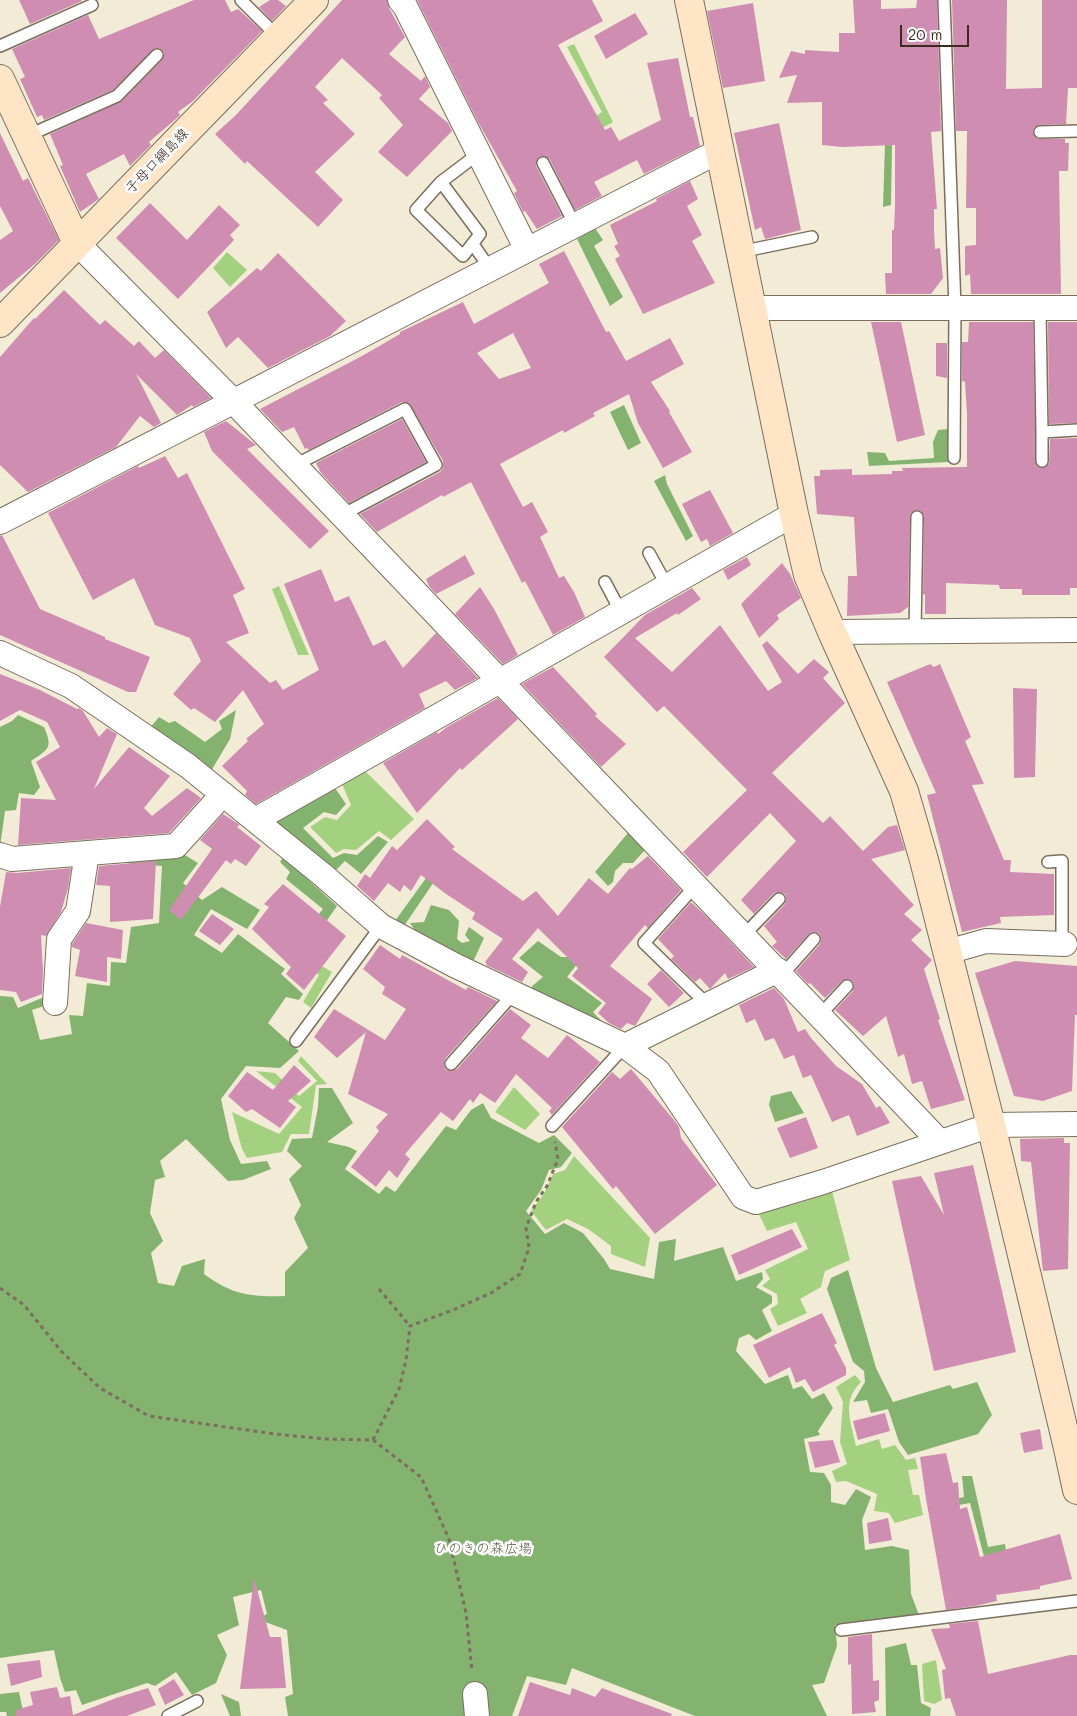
<!DOCTYPE html>
<meta charset="utf-8">
<style>
body{margin:0}
#map{position:relative;width:1077px;height:1716px;overflow:hidden;background:#f2ecd7;font-family:Mali,sans-serif}
canvas{display:block}
.scale{position:absolute;left:900px;top:25px;width:69px;height:22px;box-sizing:border-box;border:2px solid #3b2a1e;border-top:0;padding-left:6px;font-size:15px;line-height:18px;white-space:nowrap;color:#3b2a1e;-webkit-text-stroke:4px #fff;paint-order:stroke}
</style>
<div id="map">
<canvas width="1077" height="1716"></canvas>
<div class="scale">20 m</div>
</div>
<script>
const g = document.querySelector('canvas').getContext('2d');
g.lineJoin = 'round';
function paint(path, color) { g.fillStyle = color; g.fill(path, 'evenodd'); }
function trace(path, color, width, dash) { g.strokeStyle = color; g.lineWidth = width; g.lineCap = dash ? 'butt' : 'round'; g.setLineDash(dash || []); g.stroke(path); }
function drawText(font, color, halo, rows, align = 'center') {
  g.font = font + ' Mali,"Klee One",sans-serif'; g.lineWidth = 5; g.setLineDash([]); g.textBaseline = 'middle'; g.strokeStyle = halo; g.fillStyle = color; for (const [text, x, y, turn = 0] of rows) {
    g.save(); g.translate(x, y); g.rotate((+turn || 0) * Math.PI / 180); g.textAlign = isNaN(turn) ? turn : align; if (halo) g.strokeText(text, 0, 0); g.fillText(text, 0, 0); g.restore();
  }
}
paint(new Path2D(`
 M574 44 613 122 583 139 577 129 602 112 567 47Z
 M227 252 247 270 230 287 213 268Z
 M279 586 309 655H298L272 589Z
 M365 771 414 819 391 840 379 831 356 850 344 849 336 853 310 827 325 817 337 820 351 805 342 784Z
 M312 960 332 972 311 1008 303 1002 319 975 309 966Z
 M301 1056 327 1084 316 1085 309 1134H291L282 1152 247 1158 242 1149 232 1112 279 1134 302 1107 256 1071 275 1073 299 1096 317 1081 298 1061Z
 M514 1087 540 1114 525 1130 495 1112Z
 M574 1156 650 1238 645 1267 611 1254V1246L588 1229 567 1219 546 1230 531 1211 544 1194 553 1174 565 1170Z
 M832 1191 850 1260 825 1271 821 1287 800 1299 807 1313 778 1326 770 1309 778 1304 777 1294 762 1286 770 1279 765 1270 808 1249 796 1222 767 1231 757 1210C784 1209 807 1201 832 1191Z
 M855 1375 861 1382C841 1402 851 1421 856 1446L879 1439 882 1449 895 1445 906 1460 915 1458 918 1469 908 1470 913 1495H919L923 1515 895 1523 889 1513 874 1511 877 1494 846 1481 836 1482 832 1471 847 1464 840 1442 843 1402 836 1387Z
 M936 1660 942 1700 934 1704 924 1701 922 1664Z`), '#a4d17f');
paint(new Path2D(`
 M892 144 891 205 883 207 885 145Z
 M595 228 603 240 594 246 623 297 610 306 577 239Z
 M624 405 641 443 628 450 610 412Z
 M948 429V462L869 466 867 452 885 453 889 461 934 458 933 442 938 430Z
 M665 475 667 484 693 536 686 541 654 481Z
 M236 710 230 739 211 771 150 728 159 717 169 723 175 721 205 742 222 729 219 721Z
 M18 715 44 727C53 748 49 749 31 761L40 787 34 795 19 793 16 810 5 811 0 847V727L12 721Z
 M335 788 346 804 336 815 324 812 303 828 333 858 344 853 357 855 378 836 388 842 361 874 345 861 333 873 272 822Z
 M628 833 645 850 633 863H623L615 871 613 882 608 886 595 872Z
 M180 852 198 863 183 883 202 900 222 887 260 910 247 929 211 909 194 935 222 953 238 934 285 969 281 974 303 994 299 1000 286 997 268 1023 299 1051 280 1068 246 1066 221 1099 230 1140 241 1164 267 1161 271 1169 243 1180 228 1181 186 1139 160 1161 165 1177 155 1180 150 1213 163 1241 151 1253 158 1283 174 1286 182 1266 205 1259 204 1274C232 1295 251 1297 285 1296V1272L308 1248 294 1218 301 1205 289 1179 302 1166 287 1151 292 1139 312 1138 318 1107 319 1088H332L353 1123 327 1142 349 1147 357 1151 345 1169 379 1194 386 1186 395 1192 446 1126 456 1130 471 1110 483 1103 491 1118 539 1143 554 1135 572 1153 561 1167 549 1170 541 1190 526 1211 545 1234 564 1223 583 1233 604 1259 610 1269 654 1279 659 1242 676 1239 674 1261 723 1247 736 1281 762 1272 763 1279 756 1287 772 1296V1303L762 1310 772 1331 756 1340 749 1334 739 1338 736 1351 765 1384 788 1375 793 1389 802 1386 812 1399 824 1393 833 1408 818 1431 820 1435 804 1439 810 1472 824 1473 831 1485V1502L845 1505 856 1489 871 1497 862 1520 865 1550 892 1546 909 1550 911 1594 919 1615 835 1625 837 1646 824 1683 812 1685 827 1716H695L572 1668 566 1685 527 1676 512 1716H288L285 1697 293 1694 287 1630 257 1619 267 1614 261 1590 233 1597 239 1625 217 1635 227 1655 216 1683 192 1695 176 1672 155 1686 147 1683 82 1705 76 1690 65 1692 60 1678 54 1650 0 1658V996L13 997 18 1008 44 997 47 1005 32 1010 40 1040 72 1034 69 1015 83 1016 87 983 110 986 111 962 126 963 131 927 159 923 162 866 113 862Z
 M283 857 337 906 316 936 299 937 323 909 286 879 290 872 280 862Z
 M434 867 442 870 404 926 395 921Z
 M431 905 449 910 459 921 457 939 462 943 470 941 465 935 469 927 484 938 473 962 419 937 410 923 424 922Z
 M538 941 561 957H570L578 963 567 977 602 1003 593 1012 611 1031 533 992 532 986 543 977 519 958Z
 M791 1091 804 1113 775 1122 769 1105 771 1096Z
 M848 1270 876 1368 893 1402 950 1385 953 1389 977 1382 992 1415 978 1434 908 1455 899 1442 888 1409 871 1413 867 1400 853 1402 865 1382 864 1371 853 1362 827 1289 831 1278Z
 M962 1476H972L988 1547 1005 1544 1011 1581 987 1568 970 1503 948 1507 946 1501 964 1497Z
 M906 1643 911 1665H917L921 1703 931 1708 930 1716H886L885 1648Z
 M19 1692 24 1716H7L6 1712H0V1694Z
 M221 1694 239 1702 241 1716H230Z`), '#83b36e');
paint(new Path2D(`
 M19 0H81L82 1 30 24Z
 M194 0H225L231 12 238 9 262 31 193 101 178 112 180 115 178 117 149 142 151 145 130 166 124 154 86 174 99 199 80 212 60 166 63 165 50 134 122 101 162 60 164 53 159 48H155L113 90 44 120 42 115 37 117 20 79 25 77 12 49 88 15 99 39Z
 M270 0H278L286 6 272 21 259 7Z
 M342 0H387L389 8 405 37 389 54 421 81 425 76 430 87 419 99 448 123 452 131 407 177 378 152 403 125 379 98 382 95 342 58 315 87 328 100 323 103 355 134 315 172 343 200 318 227 247 161 245 164 215 134 236 115Z
 M417 0H592L603 21 558 45 605 130 611 127 619 141 661 120 647 63 678 58 690 117H693L700 146 644 174 637 160 594 182 602 196 575 210 550 160 544 156 539 157 536 162V166L562 216 537 229 525 211 523 212 514 193 517 191 478 122Z
 M853 0H881V9L916 8 917 0H937L941 131 931 132 937 209H934V230L935 249 940 248 943 278 931 294H886L885 273H892V230H894L895 206V145L842 147 822 145V102L787 103 797 75 779 78 791 51 805 54V50L839 52V33H855Z
 M952 0H1007L1006 89 1042 88V0H1077V88H1068L1066 124 1039 125 1034 128 1033 132 1037 139H1065V143H1069L1068 171H1059L1061 294H971L970 274 965 276V246L976 245V208H966L967 131H956Z
 M753 3 765 81 723 88 707 11Z
 M635 13 648 34 606 59 594 36Z
 M779 123 801 230 765 239 761 227 755 230 734 133Z
 M0 133 23 181 28 178 59 240 35 264 0 293V240L13 231 0 206Z
 M690 181 698 199 687 206 702 235 692 241 715 283 643 314 615 259 620 256 614 246 618 244 610 225 657 201 656 199Z
 M150 203 187 240 219 205 240 225 230 235 234 240 178 299 116 238Z
 M564 251 606 332 609 331 626 361 670 338 684 364 651 382 670 411 669 412 692 452 663 468 638 423 629 394 593 413 595 416 564 433 563 430 500 464 523 507 532 502 548 532 540 537 559 578 564 576 574 592 585 617 553 635 525 581 522 583 471 482 443 497 442 495 377 532 360 514 440 472 443 468V461L409 403 402 402 309 450 307 448 305 449 294 427 282 432 260 409 362 356 400 334V332L463 302 474 324 549 283 539 264ZM513 333 531 368 499 379 477 353Z
 M278 253 346 321 330 336 268 368 238 337 226 348 207 312 257 268 261 271Z
 M64 290 100 325 105 320 134 346 139 341 155 358 164 350 211 398 193 407 192 405 177 415 136 374 161 423 154 427 140 416 116 447 28 492 0 465V357L34 318 35 319Z
 M871 322H901L925 435 897 442Z
 M969 322H1033L1036 465 1042 468 1049 464 1050 439 1077 438V588H1070V595H1022V589H1000L999 585 946 583V614H925V594L923 595 924 517 921 511 917 510 911 513 910 517 908 607 900 613 847 616 848 576H857L854 517 817 514 814 476H820V470L852 469V475L892 474V471H903L902 468 967 467V414L965 382 962 381V342H968Z
 M1048 322H1077V423L1049 424Z
 M936 343H947V378L936 376Z
 M402 419 426 462 349 503 321 473 316 463Z
 M226 421 256 445 247 449 329 531 310 549 212 451 204 432Z
 M165 456 178 478 187 473 245 589 233 595 249 633 226 642 270 683 276 680 283 690 319 670 284 584 321 569 335 602 349 596 373 646 385 640 403 668 436 633 478 678 455 690 446 681 419 694 425 708 256 804 245 795 247 791 222 766 248 741 246 739 264 724 243 690 215 722 194 708 191 710 173 694 201 661 190 638 155 625 134 578 93 600 48 513 138 466 139 468Z
 M710 490 733 533 710 546 707 539 701 542 682 504Z
 M2 535 40 609 105 637V639L150 657 136 692H128L0 635V536Z
 M465 555 475 574 436 594 429 586 426 579Z
 M747 557 751 565 728 580 723 570Z
 M782 563 790 574 801 598 777 615 779 619 759 638 741 604Z
 M480 587 494 609 518 655 503 664 455 614Z
 M692 588 701 599 678 615 677 613 635 638 672 672 720 625 768 691 782 682 762 645 767 641 798 674 814 659 829 672 823 678 845 703 772 773 823 823 830 816 863 851 888 827 897 825 905 850 871 859 914 905 904 914 922 930 911 940 932 960 924 969 940 1019 938 1020 965 1100 931 1109 922 1081 912 1084 904 1054 898 1057 886 1016 863 1036 835 1010 853 991 854 984 852 981 848 979 842 981 825 998 810 983 808 984 796 971 820 944 821 937 819 933 812 932 809 934 786 959 772 946 777 942 764 926 785 904 786 897 785 894 780 892 774 893 754 914 741 900 796 841 770 813 707 877 683 852 747 790 664 706 657 712 604 657 645 615Z
 M930 664 934 667 940 664 971 737 965 741 984 784 972 785 1004 860H1011L1010 872 1054 874V915L1000 917 1001 923 962 932 927 795 936 793 887 682Z
 M553 667 597 714 595 716 626 744 601 767 522 684Z
 M0 674 40 690 77 709 79 708 83 711 99 737 107 728 117 734 94 789 129 747 170 776 144 808 152 816 187 788 201 798 169 833 18 845 21 798 56 800 36 762 60 747 47 722 20 710 0 721Z
 M1013 688 1037 689 1035 777 1014 778Z
 M498 698 518 719 462 770 460 768 417 813 383 763 437 732 438 734 447 727Z
 M223 814 240 825 237 827 261 846 246 866 235 859 231 864 226 860 181 920 169 910 212 849 200 840Z
 M427 819 455 847 452 849 523 901 536 891 558 916 589 878 608 894 630 868 632 869 648 856 681 890 648 928 645 925 610 966 652 999 635 1026 627 1023 621 1029 609 1023 598 1013 606 1003 572 976 578 968 538 928 512 959 528 972 522 982 486 965 487 964 485 962 503 939 472 919 475 913 446 894 421 875 411 891 404 885 400 892 388 883 374 901 357 886 365 874 370 878 392 846 397 850Z
 M156 861 153 919 110 922V886L96 885 99 866Z
 M71 868 68 888 61 912 46 936 41 935 43 971 42 994 21 1002 16 992 0 990V907L6 872 17 873Z
 M283 884 346 936 304 990 286 974 291 967 252 929 269 907 264 904Z
 M691 902 708 918 754 967 728 979 725 973 710 989 700 978 695 982 671 959 674 956 658 939Z
 M212 914 234 929 220 945 199 931Z
 M86 923 123 930 121 959 107 957V982L75 976 80 950 72 947V944Z
 M380 945 400 959 402 955 466 990 468 987 497 1001 445 1059 444 1066 446 1070 453 1071 457 1069 510 1009 531 1025 521 1038 548 1058 567 1035 600 1062 552 1115 549 1111 552 1108 516 1074 495 1103 480 1093 473 1103 470 1099 453 1121 441 1112 405 1154 410 1159 397 1178 389 1170 376 1187 351 1167 379 1131 376 1127 388 1114 348 1094 366 1032 337 1058 314 1037 334 1009 385 1040 406 1009 382 994 385 987 363 969Z
 M1015 961 1077 966V1015H1075L1072 1091 1043 1101 1014 1096 975 973Z
 M661 970 684 993 669 1007 647 984Z
 M774 988 784 999 798 1032 805 1029 811 1038 836 1066 862 1084 876 1108 880 1106 890 1123 857 1136 849 1115 832 1122 811 1075 803 1078 794 1055 784 1059 774 1038 765 1041 755 1019 746 1023 739 1005Z
 M294 1065 311 1081 288 1101 296 1107 280 1128 252 1109 246 1112 228 1096 247 1072 273 1090Z
 M631 1069 674 1120 679 1127 681 1138 717 1185 655 1234 616 1186 613 1189 562 1127 612 1072 620 1079Z
 M806 1117 818 1148 790 1158 777 1128Z
 M1064 1138V1143H1070L1068 1269 1043 1271 1031 1162 1021 1161 1020 1139Z
 M973 1165 1016 1352 934 1371 892 1181 921 1176 944 1215 934 1173Z
 M792 1229 802 1247 739 1275 731 1255Z
 M822 1313 837 1343 834 1345 846 1368V1375L813 1392 805 1379 796 1383 790 1367 769 1378 753 1345Z
 M885 1413 890 1431 858 1440 853 1421Z
 M1040 1429 1043 1449 1024 1453 1020 1433Z
 M833 1440 840 1462 815 1468 808 1442Z
 M946 1453 953 1483 958 1482 960 1509 967 1507 980 1557 1060 1534 1072 1579 1040 1586V1589L996 1595 997 1601 975 1606 946 1610 926 1499 920 1457Z
 M888 1518 892 1540 869 1544 867 1523Z
 M254 1578 270 1637H281L286 1688 240 1689Z
 M978 1621 988 1674 1070 1655H1077V1716H956L950 1698 945 1699 942 1670 946 1669 931 1629 950 1628 949 1624Z
 M872 1634 873 1681 879 1680V1700L874 1702 876 1712 852 1714 851 1664 848 1665V1637Z
 M40 1660 42 1677 11 1686 7 1664Z
 M174 1679 184 1695 165 1705 158 1689Z
 M530 1682 570 1695 572 1688 595 1697 602 1688 672 1714 671 1716H518Z
 M57 1687 60 1698 70 1696 73 1715 116 1698 148 1688 156 1705 127 1716H16V1710L33 1705 30 1692Z`), '#cf8db2');
const lane = new Path2D(`
 M241 0 278 37
 M944 0 955 308 954 458
 M0 46 92 5
 M1040 132 1077 131
 M27 136 117 96 157 55
 M543 163 575 225
 M441 182 480 234 463 256 416 210 441 182 478 154
 M473 244 490 269
 M740 252 812 237
 M1040 308 1042 432 1077 430
 M1042 461V432
 M295 465 405 409 436 465 342 515
 M649 553 667 586
 M605 582 621 612
 M915 631 917 517
 M1048 862 1062 861V944
 M696 885 644 943 708 1005
 M744 935 779 899
 M782 975 814 939
 M820 1015 847 986
 M296 1041 381 926
 M451 1064 513 994
 M552 1126 625 1046
 M841 1630 1077 1601
 M168 1716 197 1701`);
const street = new Path2D(`
 M400 0 405 6 527 250
 M77 243 234 402 940 1142
 M752 308H1077
 M0 522 719 151
 M832 632 1077 630
 M0 653 71 686 188 766 324 876 381 926 454 965 625 1046 658 1071 743 1197 756 1202 823 1182 991 1125 1077 1124
 M255 820 794 514
 M0 855 12 859 176 846 223 794
 M947 952 986 941 1065 944
 M55 1003 59 939 78 911 87 853
 M625 1046 778 970
 M475 1694 477 1716`);
const secondary = new Path2D(`
 M689 0 794 514 808 575 832 632 904 791 924 860 991 1125 1067 1444 1077 1490
 M0 79 77 243
 M0 323 314 0`);
trace(lane, '#7b6e5f', 14);
trace(street, '#7b6e5f', 26);
trace(secondary, '#7b6e5f', 30);
trace(new Path2D(`
 M0 1288 24 1305 62 1352 100 1388 149 1416 275 1434 326 1439 373 1440 421 1477 449 1539 466 1613 472 1671
 M379 1289 410 1326
 M373 1440 399 1389 406 1360 410 1326 453 1310 491 1293 520 1274 529 1248 526 1228 536 1202 547 1186 558 1159 555 1142`), '#7b6e5f', 3, [4, 4]);
trace(lane, '#fff', 11);
trace(street, '#fff', 24);
trace(secondary, '#fde5c5', 28);
drawText('14px', '#3b2a1e', '#fff', [
 ["子母口綱島線",157,161,-46]
]);
drawText('14px', '#5a5c3b', '#fff', [
 ["ひのきの森広場",483,1549]
]);
</script>
